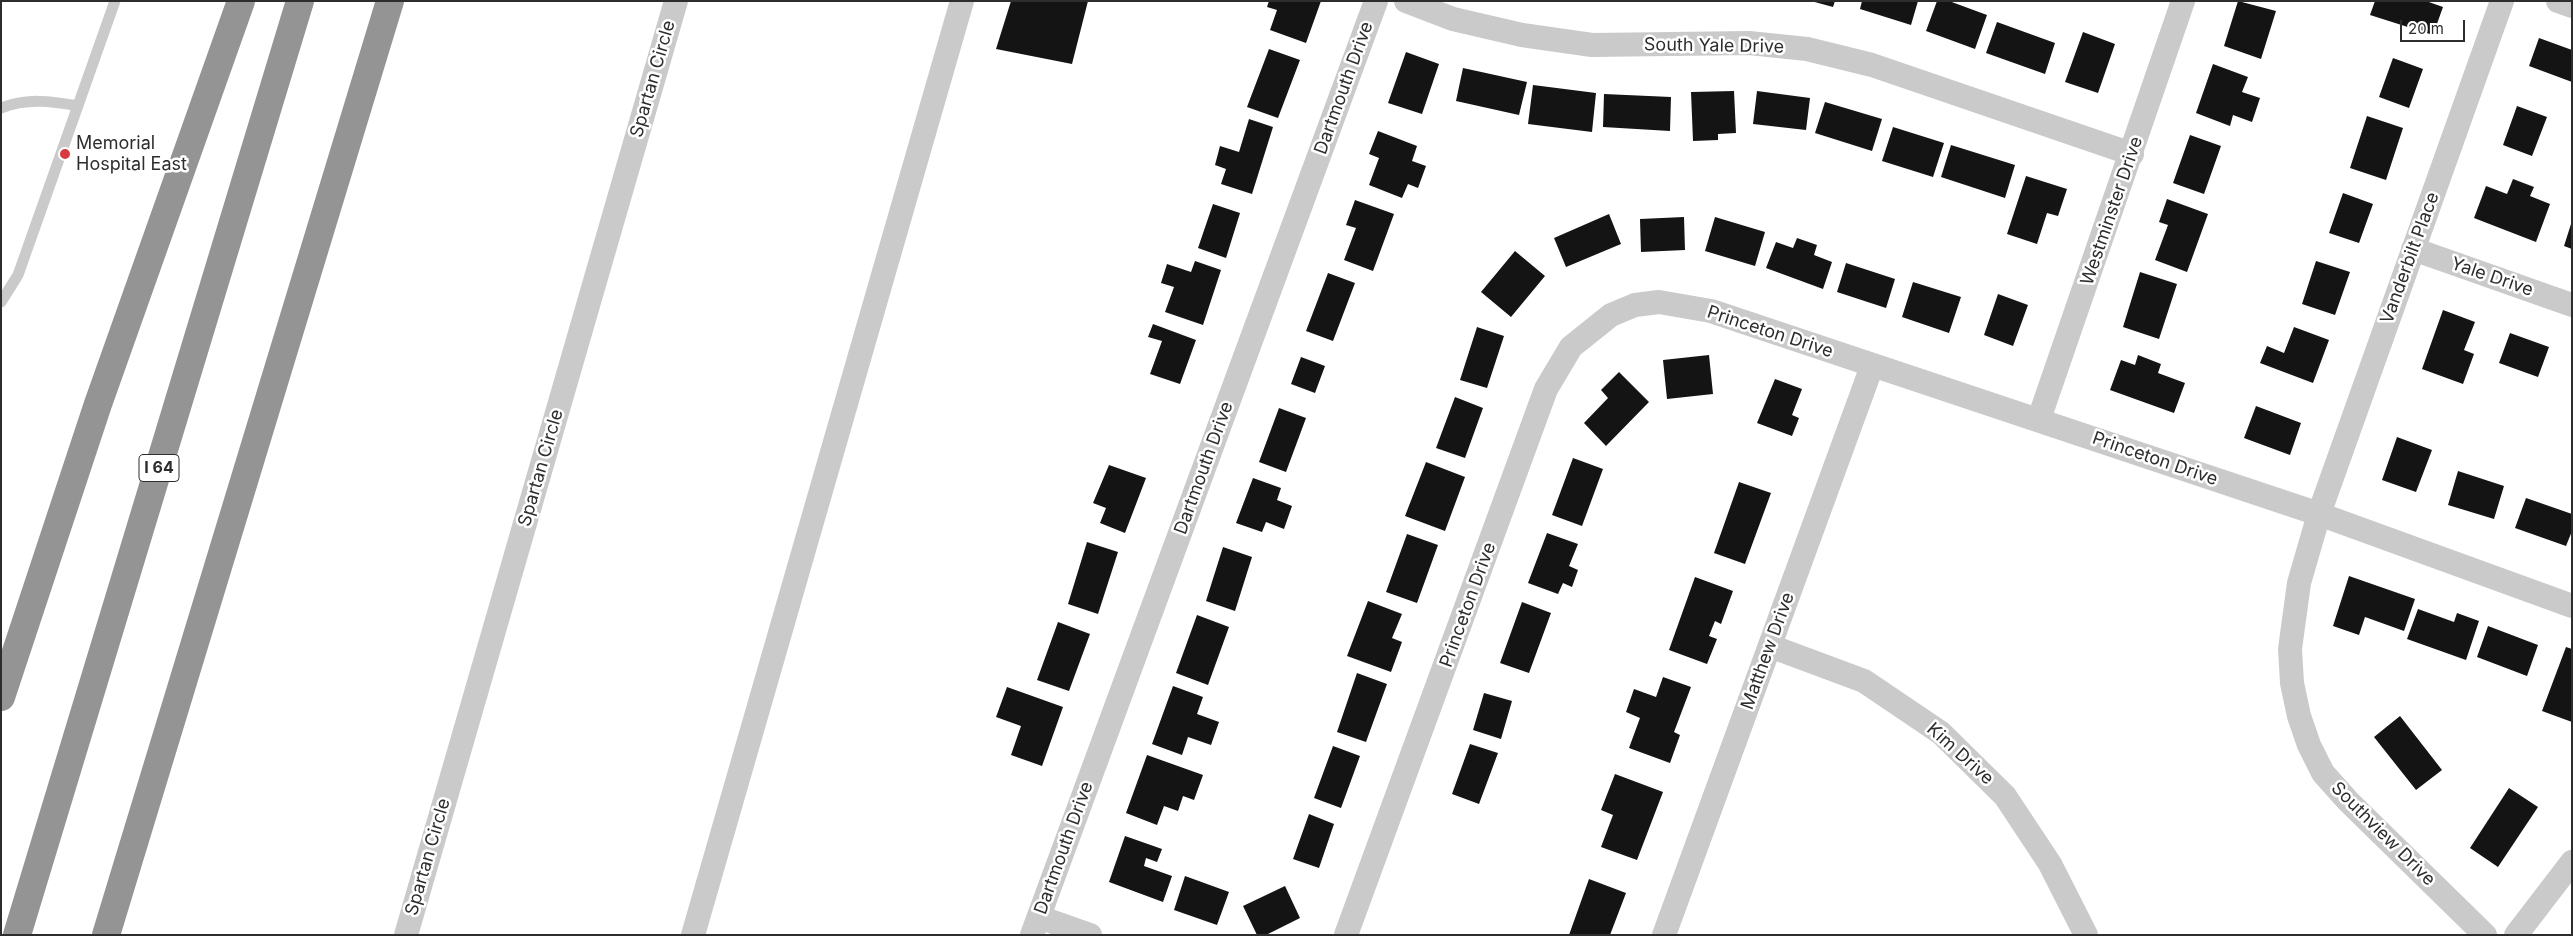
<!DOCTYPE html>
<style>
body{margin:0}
#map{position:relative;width:2573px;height:936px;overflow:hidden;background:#fff;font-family:Inter,sans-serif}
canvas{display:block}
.frame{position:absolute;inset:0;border:2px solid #2d2d2d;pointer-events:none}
.scale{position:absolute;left:2400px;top:20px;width:65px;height:22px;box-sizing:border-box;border:2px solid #2d2d2d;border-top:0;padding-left:6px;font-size:15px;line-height:18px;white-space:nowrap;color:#2d2d2d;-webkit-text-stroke:4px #fff;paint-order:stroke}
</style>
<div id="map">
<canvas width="2573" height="936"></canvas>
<div class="frame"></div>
<div class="scale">20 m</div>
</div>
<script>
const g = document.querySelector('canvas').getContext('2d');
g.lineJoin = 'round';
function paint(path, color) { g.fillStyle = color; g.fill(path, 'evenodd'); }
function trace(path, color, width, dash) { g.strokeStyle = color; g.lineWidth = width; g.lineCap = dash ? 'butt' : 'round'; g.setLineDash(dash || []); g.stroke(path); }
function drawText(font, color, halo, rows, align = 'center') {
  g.font = font + ' Inter,sans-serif'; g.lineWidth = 5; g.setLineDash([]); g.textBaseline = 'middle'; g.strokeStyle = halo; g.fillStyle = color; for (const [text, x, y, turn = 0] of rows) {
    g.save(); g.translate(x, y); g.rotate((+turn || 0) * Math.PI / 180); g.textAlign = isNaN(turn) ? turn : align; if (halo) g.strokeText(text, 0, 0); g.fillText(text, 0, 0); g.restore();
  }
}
paint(new Path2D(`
 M1011 1H1088L1072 64 996 49Z
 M1269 1H1321L1306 43 1270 30 1277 10 1267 7Z
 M1811 1H1835L1833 7Z
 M1862 1H1918L1911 25 1860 9Z
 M1937 1H1949L1987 15 1975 49 1926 31Z
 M2238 1 2276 11 2261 59 2224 46Z
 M2375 1H2426L2443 7 2433 35 2370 15Z
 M1997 22 2055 43 2045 74 1986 53Z
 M2083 32 2115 44 2098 93 2065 82Z
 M2539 38 2572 50V82L2529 66Z
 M1269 49 1300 60 1278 118 1247 107Z
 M1406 52 1439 64 1422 114 1388 103Z
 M2393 58 2423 69 2409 108 2379 97Z
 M2213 64 2248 77 2242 92 2260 98 2252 122 2233 115 2230 126 2196 113Z
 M1463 68 1527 82 1519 115 1456 101Z
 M1533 85 1596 93 1592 132 1528 124Z
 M1734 91 1736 133 1718 134V140L1693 141 1691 92Z
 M1757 91 1810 98 1806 130 1753 124Z
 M1604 94 1671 97 1670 131 1603 127Z
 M1825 102 1882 119 1872 151 1815 133Z
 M2517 106 2547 117 2532 156 2503 145Z
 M2367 116 2403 128 2386 180 2350 168Z
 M1249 119 1273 127 1252 194 1221 184 1226 169 1215 165 1220 146 1239 152Z
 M1893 127 1944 143 1933 177 1882 161Z
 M1378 131 1417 146 1412 161 1426 166 1418 188 1408 184 1402 198 1369 185 1379 158 1369 154Z
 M2190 135 2221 146 2204 194 2173 183Z
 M1951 145 2015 165 2005 198 1941 177Z
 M2026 176 2067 189 2058 216 2047 213 2037 244 2007 234Z
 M2513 179 2534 187 2530 196 2550 204 2536 242 2474 218 2486 186 2507 194Z
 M2343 193 2373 204 2359 243 2329 233Z
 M2167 199 2208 214 2187 272 2155 260 2168 225 2159 222Z
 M1355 200 1394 214 1373 271 1344 260 1356 228 1346 225Z
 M1213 204 1240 213 1226 258 1198 248Z
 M1609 214 1621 244 1566 267 1554 238Z
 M1684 217 1685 250 1641 252 1640 219Z
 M1715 217 1765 232 1755 266 1705 251Z
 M2571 224H2572V249L2564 246Z
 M1797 238 1817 245 1814 255 1832 262 1823 289 1766 268 1776 242 1793 248Z
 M1515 251 1545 276 1511 317 1481 292Z
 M1195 261 1221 270 1203 325 1165 312 1174 287 1161 283 1167 264 1191 272Z
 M2316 261 2350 272 2335 315 2302 304Z
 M1846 263 1895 279 1886 308 1837 292Z
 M2140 272 2177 284 2159 339 2123 327Z
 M1328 273 1355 283 1333 341 1306 331Z
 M1913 282 1961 297 1949 333 1902 317Z
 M1998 294 2028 305 2013 346 1984 335Z
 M2443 310 2475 322 2464 350 2474 354 2463 384 2422 369Z
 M1153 324 1196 340 1180 384 1150 374 1162 341 1148 337Z
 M1477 327 1504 336 1487 388 1460 380Z
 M2294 327 2329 340 2313 383 2260 363 2267 346 2284 353Z
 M2510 333 2549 347 2538 377 2499 363Z
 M1709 355 1713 394 1667 399 1663 360Z
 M2138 355 2161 364 2158 373 2185 383 2174 413 2110 390 2121 360 2135 365Z
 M1301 357 1325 366 1315 393 1291 384Z
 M1619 372 1649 402 1606 446 1584 423 1608 398 1601 390Z
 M1775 379 1802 389 1792 415 1799 418 1792 436 1757 423Z
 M1455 397 1483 408 1465 458 1436 448Z
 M2256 406 2301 423 2290 455 2244 438Z
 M1279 408 1306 418 1286 472 1259 462Z
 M2397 437 2432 450 2416 492 2382 480Z
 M1573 458 1603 469 1582 526 1552 515Z
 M1426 462 1465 477 1445 531 1405 516Z
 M1109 465 1146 478 1125 533 1100 523 1106 508 1093 503Z
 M2458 471 2504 486 2494 519 2448 505Z
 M1253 478 1281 488 1277 500 1292 506 1284 529 1266 522 1262 532 1236 523Z
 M1739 482 1771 493 1745 564 1714 553Z
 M2526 498 2572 514V531L2566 546 2515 528Z
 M1547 533 1578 544 1569 566 1578 570 1572 587 1563 583 1558 594 1528 583Z
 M1407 534 1438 545 1417 603 1386 592Z
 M1087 542 1118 552 1098 614 1068 604Z
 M1223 547 1252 557 1235 611 1206 601Z
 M2349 576 2415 599 2404 631 2365 617 2359 635 2333 626Z
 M1695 577 1733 591 1721 624 1715 621 1709 636 1717 639 1707 664 1669 650Z
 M1368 601 1402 614 1392 638 1402 642 1391 672 1347 656Z
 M1522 602 1551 613 1529 673 1500 663Z
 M2418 609 2454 622 2457 613 2479 621 2466 660 2407 639Z
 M1197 615 1229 627 1208 685 1176 673Z
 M1058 622 1090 634 1069 691 1037 680Z
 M2488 626 2538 645 2527 676 2477 657Z
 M2566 647 2572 649V722L2542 711Z
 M1357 673 1387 684 1366 742 1337 732Z
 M1663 677 1691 687 1674 732 1680 735 1670 763 1629 748 1640 718 1626 712 1634 689 1656 697Z
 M1173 686 1203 697 1197 714 1219 722 1211 745 1188 737 1182 755 1152 744Z
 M1007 687 1063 707 1042 766 1011 755 1021 726 996 717Z
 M1484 693 1512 701 1501 739 1473 730Z
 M2400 716 2442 770 2416 790 2374 737Z
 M1470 744 1498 753 1479 804 1452 794Z
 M1333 746 1360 756 1341 808 1314 798Z
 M1147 755 1203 775 1194 800 1183 796 1178 811 1164 806 1157 825 1126 813Z
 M1615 774 1663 792 1637 860 1601 847 1613 815 1601 810Z
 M2509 788 2538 807 2498 867 2470 848Z
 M1309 814 1334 824 1319 868 1293 859Z
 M1125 836 1162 849 1157 862 1146 858 1144 866 1172 876 1163 902 1109 882Z
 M1185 876 1229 892 1217 925 1174 910Z
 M1589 879 1626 893 1610 935H1569Z
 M1285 886 1300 918 1266 935H1257L1243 906Z`), '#141414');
trace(new Path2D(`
 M1 108C27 98 51 101 78 106
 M1 302 18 275 115 1`), '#cacaca', 11);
trace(new Path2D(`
 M1406 1 1453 19 1522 35 1592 45 1749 43 1807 49 1872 65 2132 154
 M2558 1 2572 6
 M2413 249 2572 305
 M2039 419 2183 1
 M1770 646 1864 681 1941 733 2005 796 2050 864 2086 935
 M1039 917 1090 935
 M406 935 676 1
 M693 935 962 1
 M1032 935 1376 1
 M1346 935 1546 389 1571 347 1611 315 1635 305 1659 302 1711 311 2319 514 2572 606
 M1664 935 1872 366
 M2485 935 2348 801 2323 773 2309 745 2299 716 2292 683 2290 649 2299 583 2319 514 2502 1
 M2516 935 2572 862`), '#cacaca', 24);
trace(new Path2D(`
 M1 697 98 404 241 1
 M17 935 300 1
 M106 935 390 1`), '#949494', 28);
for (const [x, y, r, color] of [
 [65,154,6,"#d63c3f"]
]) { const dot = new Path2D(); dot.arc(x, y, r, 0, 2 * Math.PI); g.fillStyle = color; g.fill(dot); trace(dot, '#fff', 2); }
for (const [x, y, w] of [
 [159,468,40]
]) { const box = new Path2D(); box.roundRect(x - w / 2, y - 13.5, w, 27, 4); g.fillStyle = '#fff'; g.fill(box); trace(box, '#2d2d2d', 1); }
drawText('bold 16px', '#2d2d2d', null, [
 ["I 64",159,468]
]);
drawText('18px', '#2d2d2d', '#fff', [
 ["South Yale Drive",1714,46,1],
 ["Spartan Circle",653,79,-74],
 ["Dartmouth Drive",1344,88,-70],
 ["Westminster Drive",2112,211,-71],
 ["Vanderbilt Place",2410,258,-70],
 ["Yale Drive",2492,277,19],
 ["Princeton Drive",1770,332,18],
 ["Princeton Drive",2155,459,19],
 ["Spartan Circle",541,468,-74],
 ["Dartmouth Drive",1204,468,-70],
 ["Princeton Drive",1468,605,-70],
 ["Matthew Drive",1768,651,-70],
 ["Kim Drive",1960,754,42],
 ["Southview Drive",2383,834,45],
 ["Dartmouth Drive",1064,848,-70],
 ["Spartan Circle",428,857,-74]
]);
drawText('18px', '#2d2d2d', '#fff', [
 ["Memorial",76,144],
 ["Hospital East",76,165]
], 'left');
</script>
